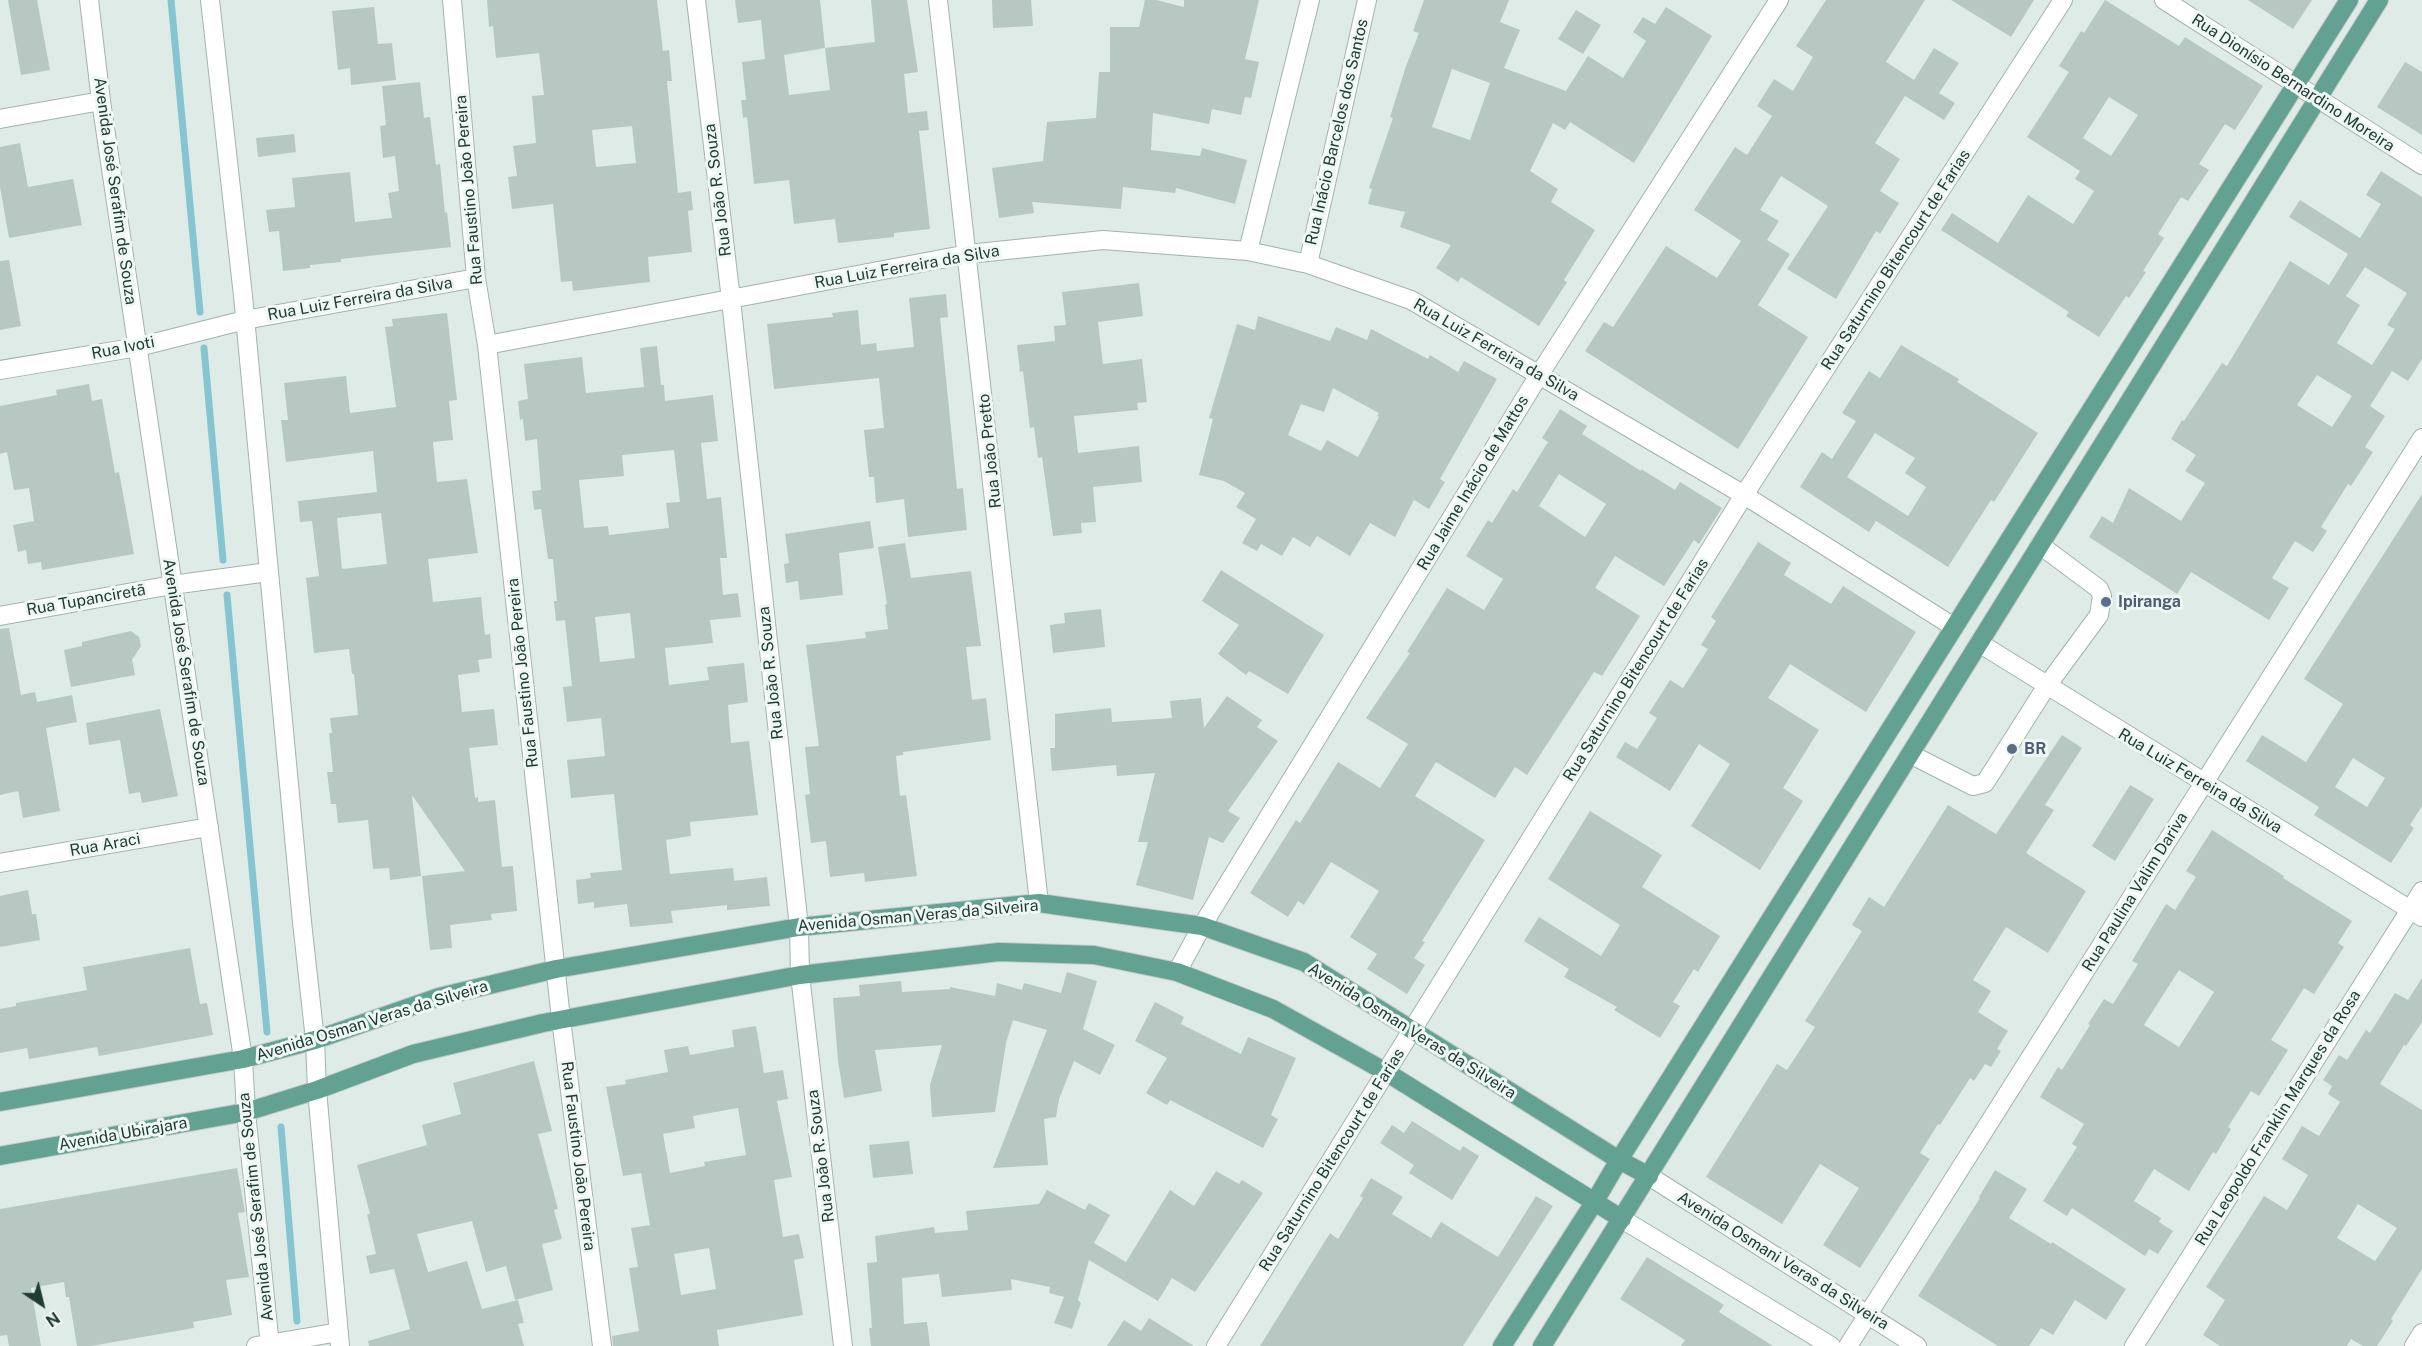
<!DOCTYPE html>
<meta charset="utf-8">
<style>
body{margin:0}
#map{position:relative;width:2422px;height:1346px;overflow:hidden;background:#dfebe6;font-family:"Public Sans",sans-serif}
canvas{display:block}
.north{position:absolute;left:12px;top:1274px;width:60px;height:60px;-webkit-text-stroke:4px #eff7f4;paint-order:stroke;rotate:145deg;font-size:16px;font-weight:700;line-height:24px;text-align:center;color:#203b34}
.north::after{content:'';display:block;margin:auto;width:21px;height:27px;background:#203b34;clip-path:polygon(50% 0,100% 100%,50% 72%,0 100%)}
</style>
<div id="map">
<canvas width="2422" height="1346"></canvas>
<div class="north">N</div>
</div>
<script>
const g = document.querySelector('canvas').getContext('2d');
g.lineJoin = 'round';
function trace(path, color, width, dash) { g.strokeStyle = color; g.lineWidth = width; g.lineCap = dash ? 'butt' : 'round'; g.setLineDash(dash || []); g.stroke(path); }
function paint(path, color) { g.fillStyle = color; g.fill(path, 'evenodd'); }
function drawText(font, color, halo, rows, align = 'center') {
  g.font = font + ' "Public Sans",sans-serif'; g.lineWidth = 6; g.setLineDash([]); g.textBaseline = 'middle'; g.strokeStyle = halo; g.fillStyle = color; for (const [text, x, y, turn = 0] of rows) {
    g.save(); g.translate(x, y); g.rotate((+turn || 0) * Math.PI / 180); g.textAlign = isNaN(turn) ? turn : align; if (halo) g.strokeText(text, 0, 0); g.fillText(text, 0, 0); g.restore();
  }
}
trace(new Path2D(`
 M171 0 200 312
 M204 348 223 560
 M227 595 267 1032
 M281 1127 297 1321`), '#85c5d2', 7);
paint(new Path2D(`
 M8 0H37L50 70 21 75Z
 M487 0H657L663 51 669 50 672 81H667L678 193 691 191 693 210 688 211 692 252 648 257 650 282 573 291 572 281 561 282 553 204 512 209 508 177 517 176 513 146 536 143 532 96 544 95 539 53 496 58 493 26 489 27ZM632 126 636 163 596 167 592 130Z
 M735 0H820L825 48 875 42 871 0H907L918 72 904 74 908 113 927 111 929 130 919 131 930 229 894 233V237L838 243 835 219 794 224 789 180 754 184 747 117 743 118 741 100H746L742 62 765 59 761 20 738 23ZM825 48 830 90 789 95 784 55Z
 M992 0H1031L1033 26 993 28Z
 M1145 0H1156L1184 7V0H1259L1245 59 1259 62 1251 98 1245 97 1241 115 1212 109 1209 124 1153 113 1151 150 1200 156 1202 148 1247 160 1235 204 1176 188 1175 193 1123 187 1121 209 1032 202 1034 213 999 218 992 168 1043 161 1047 122 1096 118 1099 72H1110V27H1139Z
 M1424 0H1509L1500 22 1520 30 1504 68 1566 91 1588 56 1623 78 1646 41 1633 32 1643 17 1655 24 1666 7 1712 36 1634 163 1570 122 1565 130 1553 123 1530 171 1558 189 1551 202 1595 230 1564 280 1567 282 1539 326 1461 277 1458 282 1436 268 1451 245 1400 227 1405 212 1368 204 1372 189 1369 188 1393 118 1390 117 1406 66 1419 33 1413 31ZM1452 69 1490 83 1470 140 1432 127Z
 M1826 0H1925L1886 62 1914 80 1934 48 1959 63 1939 93 1955 103 1944 120 1905 96 1875 143 1900 159 1880 191 1899 203 1880 234 1876 231 1836 299 1787 269 1828 206 1781 176 1760 210 1779 221 1767 240 1790 254 1758 305 1808 337 1738 449 1585 351 1604 322 1613 327 1666 246 1717 278 1741 241 1694 210 1735 147 1747 155 1772 116 1757 106 1774 79 1793 91 1813 57 1796 46Z
 M1951 0H2034L2011 37Z
 M2105 0 2179 46 2185 37 2263 86 2235 130 2225 124 2199 164 2209 170 2188 201 2181 197 2158 234 2164 238 2143 271 2146 272 2129 298 2126 296 2099 337 2066 316 2069 312 1941 230 1952 213 1998 243 2028 195 2073 224 2094 191 2075 179 2080 171 2027 137 2069 72 2059 66 2081 31 2084 33ZM2109 97 2138 115 2111 156 2083 138Z
 M2248 0H2312L2293 29Z
 M374 7 378 44 392 43 396 80 351 85 350 68 338 70 332 11Z
 M1576 10 1601 25 1583 54 1558 39Z
 M2405 62 2422 72V135L2377 107Z
 M420 82 424 118 430 117 436 165 440 164 445 213 447 212 451 247 341 259V262L310 265V268L283 271 279 231 269 232 266 210 295 207 292 178 350 172 355 222 392 218 388 193 399 191 395 156 383 158 380 126 386 125 382 86Z
 M294 134 296 152 258 157 256 138Z
 M20 143 28 187 73 179 82 225 9 238 0 187V147Z
 M2381 171 2422 197V359L2408 381 2392 371 2370 406 2385 416 2365 447 2373 452 2351 486 2348 484 2321 527 2327 531 2313 552 2295 541 2272 578 2289 588 2269 620 2191 572 2177 594 2089 537 2102 516 2113 523 2129 488 2181 521 2205 483 2185 471 2196 455 2171 439 2182 420 2184 421 2222 363 2227 366 2290 261 2329 285 2348 254 2289 217 2300 200 2360 238 2381 204 2366 195ZM2365 267 2407 293 2387 325 2395 329 2372 365 2337 343 2360 305 2346 296ZM2317 375 2352 396 2332 427 2297 405Z
 M9 260 21 326 0 330V261Z
 M1139 283 1143 316 1098 322 1103 364 1142 359 1147 402 1137 403 1138 410 1074 416 1078 453 1139 446 1142 482 1093 487 1096 522 1081 523 1082 533 1053 536 1042 457 1038 458 1034 427 1030 428 1023 371 1020 372 1017 345 1055 341 1054 326 1066 325 1062 292Z
 M946 294 948 317 940 318 957 489 963 488 967 530 908 537 904 499 876 503 874 477H869L864 430 884 428 879 378 774 389 767 324 833 317 832 313 858 310 861 345 876 343 877 351 914 347 909 298Z
 M447 313 457 400 449 401 453 440 433 442 437 482 467 479 478 553 428 559 433 602 481 597 485 635 490 634 492 658 478 660 480 672 458 675 462 712 494 709 498 745 469 748 475 798 478 797V802L495 800 502 867 513 866 517 911 491 914 492 920 450 925 452 948 430 950 422 876 465 871 412 795 421 876 390 880 389 868 373 869 368 820 338 823 336 804H331L327 772H333L329 733H332L330 718 358 715 354 674H352L349 649 314 653 306 578 319 576 312 521 300 522 298 501 377 492 373 451 286 462 281 420H288L284 383 346 376 350 413 396 407 385 327 393 326 392 319ZM381 513 387 564 342 569 337 518Z
 M1258 316 1330 341 1336 327 1367 340 1371 329 1428 359 1430 355 1458 372 1464 361 1497 379 1440 479 1445 482 1429 509 1414 500 1395 537 1370 523 1350 556 1317 536 1310 547 1293 537 1282 556 1261 544 1257 551 1242 543 1256 519 1236 507 1245 493 1224 481 1199 475 1213 419 1209 418 1237 324 1255 330ZM1333 388 1379 413 1377 416 1379 417 1358 457 1327 440 1321 451 1288 435 1301 404 1324 412Z
 M1901 345 1959 379 1957 382 2038 433 1994 502 1991 500 1948 567 1876 521 1869 532 1800 487 1822 452 1832 459 1856 421 1842 413 1869 371 1880 378ZM1875 433 1915 458 1905 473 1926 487 1908 516 1847 477Z
 M657 346 661 385H664L665 401 713 395 718 441 701 443 707 499 721 497 727 558H720L723 595 738 593 741 617 710 620 713 643 665 648 669 685 709 680 707 667 744 663 748 702 728 705 731 743 749 741 758 815 690 822 691 836 666 840 670 874 733 868 734 881 767 877 770 906 727 910V905L671 911 673 923 630 927 627 904 594 908V902L578 904 576 880 591 878 590 873 622 870 614 794 571 798 567 760 605 756 601 718 567 722 563 687 572 686 565 620 556 621 554 601H557L553 559H548L541 509 534 510 532 491 541 490 537 439 525 441 523 419 520 420 518 401 528 399 524 364 582 357 586 393 644 387 640 348ZM674 450 680 502 666 503 669 528 609 535 608 526 584 528 579 480 624 476 622 455ZM630 613 635 658 600 662 595 617Z
 M89 384 92 401 102 399 115 473 119 472 134 554 42 570 41 562 28 564 26 550 18 552 13 525 34 521 29 488 14 490 7 452 0 454V406L57 395 56 390Z
 M1560 409 1587 426 1582 434 1641 471V469L1675 490 1680 482 1722 508 1699 544 1694 540 1664 586 1615 556 1595 588 1640 616 1602 676 1594 672 1527 775 1515 767 1495 798 1436 762 1415 796 1485 840 1422 941 1425 942 1414 958 1425 965 1407 994 1367 969 1377 954 1350 937 1379 891 1331 862 1304 905 1298 901 1288 917 1250 893 1296 820 1300 823 1338 762 1380 788 1408 744 1366 718 1410 653 1407 652 1447 588 1484 610 1503 579 1466 556 1488 520 1492 523 1513 489 1517 492 1548 442 1542 438ZM1559 474 1606 504 1585 537 1539 506Z
 M2422 494V806L2410 825 2414 828 2391 863 2314 815 2319 807 2246 761 2262 735 2306 762 2343 704 2304 679ZM2353 758 2385 778 2367 807 2335 787Z
 M870 521 874 548 839 553 843 595 800 600 798 581 786 583 784 564 789 563 785 534Z
 M1758 542 1791 563 1784 575 1831 604 1843 586 1916 632 1866 712 1790 664 1768 698 1819 730 1783 788 1803 801 1760 870 1691 826 1730 764 1699 744 1670 791 1616 757 1625 742 1637 749 1657 718 1649 713 1670 680 1683 688 1708 649 1701 645 1716 621 1711 617Z
 M905 543 911 578 971 571 981 646 966 647 972 700 986 698 991 740 903 752V755L896 756 900 796 906 795 917 876 865 882 864 873 830 877 826 841 811 843 805 795 810 794 805 747 819 746 806 645 866 638 865 632 888 629 885 605 887 604 878 547Z
 M1221 570 1324 635 1288 694 1249 671 1246 675 1218 654 1239 625 1202 601Z
 M1101 609 1105 647 1053 653 1050 625 1065 623 1064 613Z
 M9 628 21 695 35 692 37 702 72 695 77 722 46 728 60 811 23 818 18 791 0 795V629Z
 M131 631 139 637 141 646 132 660 135 675 71 687 64 650 82 646V642Z
 M1227 696 1262 720 1257 727 1278 741 1228 811 1240 818 1223 843 1209 837 1193 900 1136 885 1148 842H1138L1155 773 1117 776 1116 765 1052 771 1050 748H1055V714L1111 708 1112 722 1172 718 1170 701 1201 698 1204 728Z
 M160 709 178 796 142 803 140 792 129 794 120 740 89 745 86 723Z
 M2062 735 2082 748 2045 805 2054 810 2026 853 2086 891 2048 953 2006 927 1973 980 1991 991 1978 1012 2008 1031 1997 1049 2001 1051 1991 1067 1985 1064 1974 1081 1970 1078 1940 1125 1938 1124 1920 1153 1930 1159 1860 1268 1823 1245 1859 1188 1820 1164 1782 1224 1706 1177 1777 1064 1787 1070 1815 1027 1805 1021 1862 931 1852 925 1869 897 1884 907 1948 805 1996 834Z
 M2130 785 2154 799 2115 861 2092 846Z
 M1590 811 1662 855 1642 887 1720 936 1698 972 1694 969 1673 1002 1680 1006 1660 1038 1614 1010 1617 1007 1564 977 1569 969 1524 941 1539 917 1601 956 1620 925 1548 879Z
 M2212 830 2284 876 2283 878 2352 921 2338 943 2344 947 2314 994 2304 988 2271 1040 2288 1050 2259 1096 2251 1091 2228 1127 2231 1129 2216 1154 2213 1152 2189 1191 2154 1169 2134 1201 2161 1218 2159 1222 2173 1231 2158 1254 2149 1249 2145 1256 2072 1208 2067 1216 2043 1201 2077 1147 2072 1144 2084 1124 2040 1097 2058 1067 2062 1070 2090 1025 2088 1024 2104 999 2113 1004 2138 964 2132 961 2166 904 2175 910 2196 877 2186 871ZM2179 970 2214 992 2179 1047 2144 1025Z
 M28 890 32 914H36L40 940 0 947V896Z
 M190 948 200 1004 207 1003 213 1035 99 1056 97 1047 29 1059 27 1048 0 1053V1009L16 1006V1003L87 990 83 967Z
 M1067 972 1097 981 1083 1029 1115 1045 1100 1075 1074 1061 1059 1099 1056 1117 1044 1119 1048 1165 993 1168 1047 1030 1013 1020 1006 1043 995 1112 932 1117 930 1085 942 1045 875 1050 882 1091 844 1098 838 1061 833 998 860 996 859 985 901 981 902 992 950 989V987L995 996 997 983 1022 990 1024 983 1061 993Z
 M2422 978V1022L2406 1046 2404 1045 2380 1084 2422 1110V1269L2391 1319 2393 1321 2377 1346H2363L2351 1339 2347 1346H2220L2203 1335 2225 1300 2206 1287 2264 1196 2287 1210 2308 1175 2282 1159 2302 1126 2319 1136 2340 1102 2328 1094 2332 1086 2323 1080 2339 1055 2347 1060 2366 1030 2370 1033 2395 993 2408 1000ZM2358 1204 2397 1228 2375 1261 2337 1238Z
 M1155 1002 1184 1017 1181 1024 1241 1054 1248 1037 1296 1058 1271 1115 1278 1119 1263 1148 1170 1100 1167 1105 1146 1093 1167 1058 1135 1041Z
 M756 1026 764 1073 783 1070 788 1099 777 1101 792 1177 774 1180 783 1237 799 1234 804 1258 794 1260 803 1315 717 1330 719 1346H613L612 1336 639 1331 629 1268 638 1267 631 1228 650 1225 641 1173 623 1176 606 1087 626 1084 625 1080 668 1072 664 1050 688 1046 690 1055 734 1047 732 1030ZM738 1108 746 1155 704 1162 705 1166 670 1173 663 1134 695 1128 693 1116ZM709 1248 716 1289 681 1295 674 1254Z
 M534 1061 552 1131 538 1134 558 1209 554 1210 562 1239 542 1244 553 1290 515 1300 506 1266 486 1272 472 1221 417 1234 428 1272 467 1261 482 1309 518 1300 524 1323 518 1324 524 1346H369L368 1341 410 1329 394 1269 370 1274 366 1256 376 1254 367 1214H370L357 1165 427 1145 422 1125 461 1114 453 1083Z
 M1412 1121 1460 1151 1463 1146 1479 1156 1452 1200 1409 1173 1414 1165 1380 1143 1392 1125 1404 1133Z
 M909 1141 913 1174 873 1178 869 1145Z
 M237 1168 245 1212 238 1213 249 1277 226 1280 232 1315 193 1322 194 1328 91 1346H77L69 1297H66L64 1282 31 1288 41 1346H9L7 1335 0 1336V1209Z
 M1995 1170 2027 1189 2009 1218 2051 1244 2052 1242 2126 1289 2106 1320 2075 1300 2053 1335 2041 1328 2029 1346H1998L1918 1296 1980 1198 1979 1197Z
 M1216 1171 1239 1184 1242 1180 1263 1193 1195 1292 1172 1278 1158 1301 1089 1260 1078 1300 1081 1303 1072 1329 1054 1323 1064 1297 1049 1293 1050 1287 1011 1279 1012 1290 942 1297 939 1274 902 1278 904 1324 927 1322 930 1346H871L869 1328H872L867 1263 877 1262 875 1236 934 1227 935 1233 968 1230 966 1211 1039 1204 1047 1190 1085 1210 1089 1203 1110 1215 1094 1243 1126 1262 1170 1190 1194 1206Z
 M1371 1178 1403 1197 1392 1214 1431 1238 1441 1222 1498 1257 1536 1196 1553 1206 1463 1346H1260L1330 1233 1338 1239 1363 1198 1360 1196Z
 M1647 1257 1724 1305 1719 1312 1773 1346H1681L1685 1340 1620 1299Z
 M1149 1318 1194 1346H1107L1124 1320 1141 1331Z`), '#b7c8c2');
const minor = new Path2D(`
 M89 0 101 101 243 1059 246 1112 270 1346
 M210 0 243 296 302 922 315 1040 317 1090 340 1346
 M452 0 476 278 487 345 561 1019 602 1346
 M696 0 731 300 799 927 800 975 843 1346
 M938 0 1039 903
 M2164 0 2422 165
 M0 119 101 101
 M1248 251 1310 0
 M1308 264 1367 0
 M487 345 968 254 1103 240 1248 251 1308 264 1411 300 1744 495 1954 627
 M0 370 138 347 245 320 476 278
 M0 616 172 585 268 572
 M1979 643 2422 917
 M1910 754 1973 786 1985 783 2046 687 2099 615 2102 596 2099 589 2040 545
 M0 863 209 827
 M1177 972 1202 926 1539 375 1779 0
 M1649 1176 1917 1346
 M1622 1219 1831 1346
 M256 1346 339 1332
 M1216 1346 1744 495 2063 0
 M1848 1346 2422 438
 M2134 1346 2422 891
 M2414 1346 2422 1333`);
const major = new Path2D(`
 M0 1102 243 1059 315 1040 439 997 556 969 799 927 1039 903 1202 926 1304 962 1619 1160 1649 1176
 M0 1156 246 1112 317 1090 413 1054 543 1023 800 975 999 952 1094 955 1177 972 1273 1009 1386 1072 1622 1219
 M1502 1346 1595 1201 1619 1160 2349 0
 M1542 1346 2379 0`);
trace(minor, '#a2b3ad', 20);
trace(major, '#c1c8c6', 20);
trace(minor, '#fff', 18);
trace(major, '#63a192', 18);
for (const [x, y, r, color] of [
 [2106,602,6,"#5c6f8a"],
 [2012,749,6,"#5c6f8a"]
]) { const dot = new Path2D(); dot.arc(x, y, r, 0, 2 * Math.PI); g.fillStyle = color; g.fill(dot); trace(dot, '#eff7f4', 2); }
drawText('16px', '#203b34', '#eff7f4', [
 ["Rua Dionísio Bernardino Moreira",2293,83,33],
 ["Rua Inácio Barcelos dos Santos",1337,132,-77],
 ["Rua Faustino João Pereira",469,190,-95],
 ["Rua João R. Souza",718,190,-97],
 ["Avenida José Serafim de Souza",115,191,82],
 ["Rua Saturnino Bitencourt de Farias",1896,260,-57],
 ["Rua Luiz Ferreira da Silva",907,267,-10],
 ["Rua Luiz Ferreira da Silva",360,299,-10],
 ["Rua Ivoti",123,348,-11],
 ["Rua Luiz Ferreira da Silva",1496,350,30],
 ["Rua João Pretto",990,451,-96],
 ["Rua Jaime Inácio de Mattos",1473,483,-59],
 ["Rua Tupanciretã",86,600,-10],
 ["Rua Saturnino Bitencourt de Farias",1636,670,-58],
 ["Avenida José Serafim de Souza",186,672,81],
 ["Rua Faustino João Pereira",523,673,-96],
 ["Rua João R. Souza",771,673,-96],
 ["Rua Luiz Ferreira da Silva",2200,781,31],
 ["Rua Araci",105,845,-10],
 ["Rua Paulina Valim Dariva",2135,892,-58],
 ["Avenida Osman Veras da Silveira",918,916,-5],
 ["Avenida Osman Veras da Silveira",372,1021,-17],
 ["Avenida Osman Veras da Silveira",1412,1031,32],
 ["Rua Leopoldo Franklin Marques da Rosa",2278,1118,-58],
 ["Avenida Ubirajara",123,1134,-10],
 ["Rua Faustino João Pereira",578,1156,83],
 ["Rua João R. Souza",821,1156,-97],
 ["Rua Saturnino Bitencourt de Farias",1332,1160,-58],
 ["Avenida José Serafim de Souza",256,1207,-96],
 ["Avenida Osmani Veras da Silveira",1783,1261,32]
]);
drawText('bold 16px', '#4e5e75', '#eff7f4', [
 ["Ipiranga",2118,602],
 ["BR",2024,749]
], 'left');
</script>
